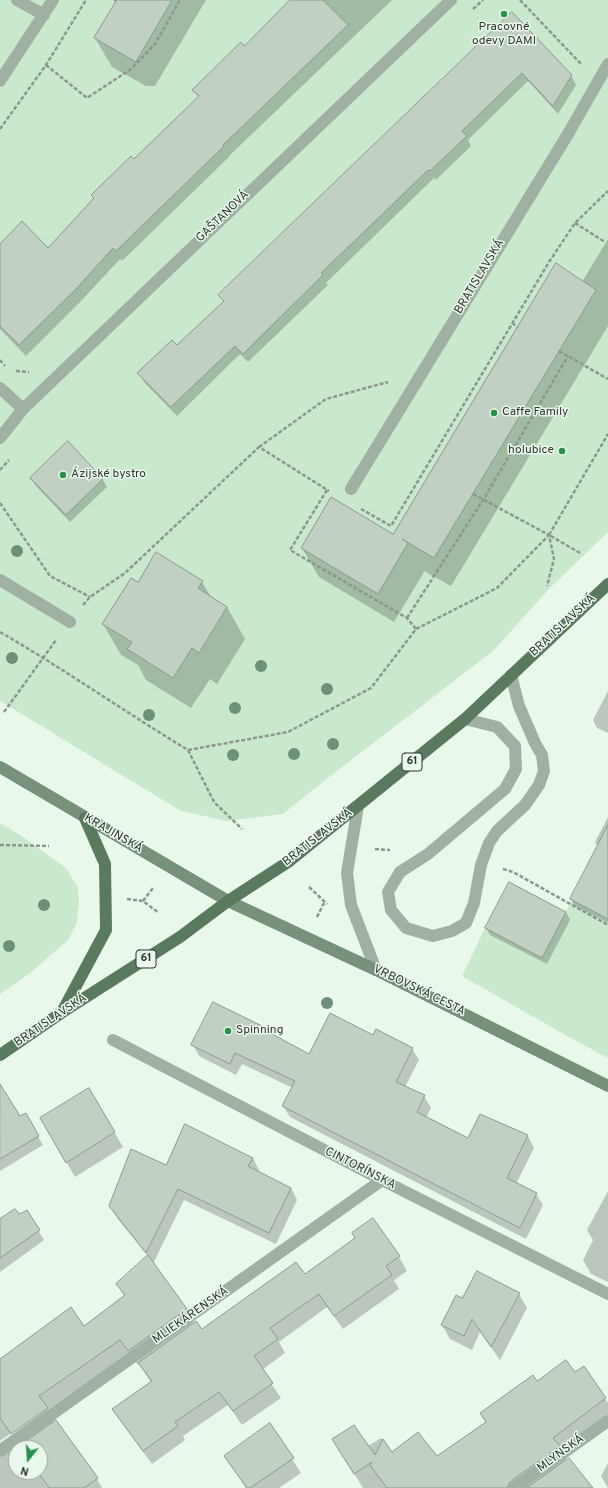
<!DOCTYPE html>
<meta charset="utf-8">
<style>
body{margin:0}
#map{position:relative;width:608px;height:1488px;overflow:hidden;background:#eaf8ec;font-family:Overpass,sans-serif}
canvas{display:block}
.north{position:absolute;left:8px;top:1440px;width:40px;height:40px;box-sizing:border-box;background:#eaf8ec;border:1px solid #a0aaa1;border-radius:50%;rotate:197deg;font-size:11px;font-weight:700;line-height:16px;text-align:center;color:#303531}
.north::after{content:'';display:block;margin:auto;width:14px;height:18px;background:#259149;clip-path:polygon(50% 0,100% 100%,50% 72%,0 100%)}
</style>
<div id="map">
<canvas width="608" height="1488"></canvas>
<div class="north">N</div>
</div>
<script>
const g = document.querySelector('canvas').getContext('2d');
g.lineJoin = 'round';
function paint(path, color) { g.fillStyle = color; g.fill(path, 'evenodd'); }
function trace(path, color, width, dash) { g.strokeStyle = color; g.lineWidth = width; g.lineCap = dash ? 'butt' : 'round'; g.setLineDash(dash || []); g.stroke(path); }
function drawText(font, color, halo, rows, align = 'center') {
  g.font = font + ' Overpass,sans-serif'; g.lineWidth = 3; g.setLineDash([]); g.textBaseline = 'middle'; g.strokeStyle = halo; g.fillStyle = color; for (const [text, x, y, turn = 0] of rows) {
    g.save(); g.translate(x, y); g.rotate((+turn || 0) * Math.PI / 180); g.textAlign = isNaN(turn) ? turn : align; if (halo) g.strokeText(text, 0, 0); g.fillText(text, 0, 0); g.restore();
  }
}
paint(new Path2D(`
 M0 0H608V532L550 588 493 651 324 781 283 814 227 821 181 811 0 701Z
 M0 823 20 835 66 868 78 888 79 902 77 923 68 940 29 974 0 994Z
 M572 900 608 919V1058L567 1036 462 976 485 928 542 957Z`), '#c9e9ce');
paint(new Path2D(`
 M118 0H206L155 86H146L112 67 95 38Z
 M313 0H392L229 156V157L122 261 120 259 82 300 26 356 0 329V286L49 249 94 199 92 195 134 160 199 98 194 90 244 47Z
 M512 13 571 76 576 85 558 114 528 81 468 140 471 146 436 180 434 178 326 283 328 285 248 362 240 354 177 416 144 382 139 373 177 347 224 303 220 296Z
 M608 239V326L451 586 422 570 424 572 394 622 319 577 302 548 393 535 582 282Z
 M68 443 103 480 107 487 70 522 35 485 31 478Z
 M202 582 211 597 227 607 245 639 217 684 210 679 191 708 146 680 138 665 121 655 103 624 138 584Z
 M608 691V733L597 728 593 720Z
 M608 817V923L575 906 571 899 598 847 595 842Z
 M566 912 570 920 547 964 490 935 486 928Z
 M213 1003 264 1028 265 1031 309 1055 373 1036 412 1049 419 1060 405 1087 424 1096 431 1108 426 1118 469 1140 481 1115 528 1136 534 1148 516 1184 536 1194 543 1205 526 1239 290 1117 283 1106 293 1088 242 1064 236 1075 199 1056 193 1045Z
 M89 1089 123 1147 75 1177 41 1118Z
 M0 1103 19 1117 25 1114 43 1145 0 1171Z
 M253 1158 259 1170 258 1172 291 1188 297 1200 276 1244 184 1200 153 1264 186 1310 194 1324 202 1331 304 1276 356 1239 373 1220 399 1257 407 1271 394 1280 399 1289 343 1329 327 1307 279 1342 285 1353 262 1370 281 1398 242 1425 228 1405 183 1436 185 1440 152 1464 122 1423 114 1409 151 1383 139 1363 137 1364 129 1353 47 1410 55 1423 97 1479 102 1488H0V1443L47 1409V1407L0 1441V1360L83 1327 125 1297 117 1284 148 1256 117 1218 110 1206 166 1166ZM16 1448H40V1472H16Z
 M608 1191V1282L591 1274 583 1260 593 1240 587 1230Z
 M27 1212 44 1240 0 1272V1220L20 1216Z
 M519 1294 527 1308 500 1360 480 1332 472 1350 450 1339 442 1325 463 1299Z
 M584 1367 608 1403V1418L561 1452 567 1461 591 1488H363L333 1440 368 1446 381 1438 391 1453 437 1458 486 1423 481 1414 537 1382 575 1373Z
 M270 1425 301 1473 279 1488H246L225 1456Z
 M608 1463V1488L601 1476Z`), '#0003');
const building = new Path2D(`
 M117 0H172L136 62 94 38Z
 M290 0H323L348 25 223 145 224 146 116 251 113 248 76 289 19 345 0 326V244L22 221 48 248 94 198 91 195 131 156 134 159 199 96 192 90 241 42 244 46Z
 M512 12 572 75 553 106 522 73 462 131 467 136 430 171 428 170 366 230 321 273 323 275 243 354 235 346 171 407 137 373 172 340 177 345 224 301 218 295Z
 M556 263 596 290 434 558 402 539 408 543 378 594 301 548 331 497 393 534Z
 M68 441 103 479 66 515 30 478Z
 M156 552 203 581 198 588 227 607 199 653 192 648 173 678 127 649 132 642 102 624 131 578 138 582Z
 M608 825V919L570 899Z
 M509 882 566 912 542 958 485 928Z
 M213 1002 264 1027 263 1029 309 1054 330 1013 373 1035 376 1029 413 1048 396 1082 425 1095 417 1112 468 1138 480 1114 528 1135 507 1178 537 1193 520 1228 282 1106 295 1081 235 1053 230 1064 191 1045Z
 M0 1084 20 1116 26 1113 39 1136 0 1159Z
 M89 1088 115 1132 66 1163 40 1118Z
 M185 1124 253 1158 248 1166 291 1188 269 1233 178 1189 146 1253 109 1206 131 1149 166 1165Z
 M15 1209 20 1214 27 1210 40 1230 0 1258V1219Z
 M373 1218 400 1256 386 1266 392 1275 334 1316 319 1294 270 1328 278 1339 254 1356 273 1383 233 1411 219 1392 175 1422 178 1426 143 1451 112 1409 152 1381 138 1363 196 1321 202 1329 296 1262 305 1274 355 1238 352 1233Z
 M148 1255 187 1309 128 1351 120 1340 39 1396 48 1408 11 1434 0 1418V1359L71 1307 84 1326 125 1295 116 1284Z
 M477 1271 520 1293 491 1347 472 1319 464 1336 441 1325 456 1295 462 1298Z
 M566 1360 575 1372 584 1366 606 1398 553 1438 560 1446 510 1482 507 1488H387L370 1465 372 1462 354 1474 332 1439 354 1425 375 1455 383 1439 392 1452 418 1432 437 1456 486 1422 480 1413 533 1375 537 1381Z
 M56 1420 98 1478 84 1488H49L38 1472H40V1448H21L20 1446Z
 M270 1423 294 1458 250 1488H247L224 1456Z
 M569 1458 593 1488H527Z`);
paint(building, '#c2d0c4');
trace(building, '#8c9a8f', 1);
trace(new Path2D(`
 M114 0 116 1
 M520 0 582 65
 M473 9 483 0
 M46 65 87 98 131 69 155 44 180 0
 M0 129 46 65 86 0
 M575 223 605 242
 M512 323 518 327
 M559 351 608 379
 M0 360 5 366
 M16 371 29 372
 M259 447 326 399 388 382
 M0 470 9 460
 M327 490 290 550 407 618 416 629
 M473 494 549 535 554 559 547 586
 M0 503 50 576 90 597
 M361 509 391 526 549 262 575 223 608 191
 M580 553 549 535 608 434
 M83 605 90 597 125 573 259 447 329 491
 M407 618 483 500 568 356
 M0 632C64 669 125 712 188 750L288 732 371 688 416 629 497 588 549 535
 M4 712 56 640
 M188 750 214 802 242 829
 M0 845 49 846
 M375 849 390 850
 M503 869 513 872 608 925
 M309 887 327 904
 M127 899 143 901 159 913
 M143 901 153 888
 M317 917 324 903`), '#8d978f', 2.5, [4, 2]);
trace(new Path2D(`
 M465 719 497 727 515 746 516 769 505 789 428 854 400 872 388 892 391 910 406 928 433 936 452 931 466 923 474 903 481 865 489 843 497 831 525 805 539 785 544 771 542 755 535 743 519 706 511 675`), '#a0b1a3', 12);
trace(new Path2D(`
 M17 0 44 15
 M0 81 53 0
 M0 388 23 409
 M0 438 23 409 451 0
 M351 489 568 134 608 64
 M0 580 70 622
 M358 806 347 873 351 905 376 970
 M113 1040 382 1180 608 1294
 M0 1451 382 1180
 M514 1488 608 1421`), '#a0b1a3', 12);
trace(new Path2D(`
 M0 767 228 901 376 970 608 1086`), '#77917b', 12);
trace(new Path2D(`
 M62 1012 106 930 105 864 85 818
 M0 1055 61 1013 180 937 228 901 288 862 465 719 608 584`), '#5a7a60', 12);
g.fillStyle = '#6e8f78';
for (const [x, y] of [
 [17,551],
 [12,658],
 [261,666],
 [327,689],
 [235,708],
 [149,715],
 [333,744],
 [294,754],
 [233,755],
 [44,905],
 [9,946],
 [327,1003]
]) { g.beginPath(); g.arc(x, y, 6, 0, 2 * Math.PI); g.fill(); }
for (const [x, y, r, color] of [
 [504,14,4,"#259149"],
 [494,413,4,"#259149"],
 [562,451,4,"#259149"],
 [63,475,4,"#259149"],
 [228,1031,4,"#259149"]
]) { const dot = new Path2D(); dot.arc(x, y, r, 0, 2 * Math.PI); g.fillStyle = color; g.fill(dot); trace(dot, '#eaf8ec', 1.5); }
for (const [x, y, w] of [
 [412,762,20],
 [146,959,20]
]) { const box = new Path2D(); box.roundRect(x - w / 2, y - 9, w, 18, 3); g.fillStyle = '#eaf8ec'; g.fill(box); trace(box, '#303531', 1); }
drawText('bold 11px', '#303531', null, [
 ["61",412,762],
 ["61",146,959]
]);
drawText('12px', '#303531', '#eaf8ec', [
 ["Pracovné",504,28,"center"],
 ["odevy DAMI",504,42,"center"],
 ["Caffe Family",502,413],
 ["holubice",554,451,"right"],
 ["Ázijské bystro",71,475],
 ["Spinning",236,1031]
], 'left');
drawText('12px', '#303531', '#eaf8ec', [
 ["GAŠTANOVÁ",223,217,-44],
 ["BRATISLAVSKÁ",480,277,-59],
 ["BRATISLAVSKÁ",563,626,-43],
 ["KRAJINSKÁ",113,834,30],
 ["BRATISLAVSKÁ",318,838,-38],
 ["VRBOVSKÁ CESTA",419,991,26],
 ["BRATISLAVSKÁ",51,1021,-34],
 ["CINTORÍNSKA",360,1169,27],
 ["MLIEKÁRENSKÁ",191,1316,-35],
 ["MLYNSKÁ",561,1454,-36]
]);
</script>
